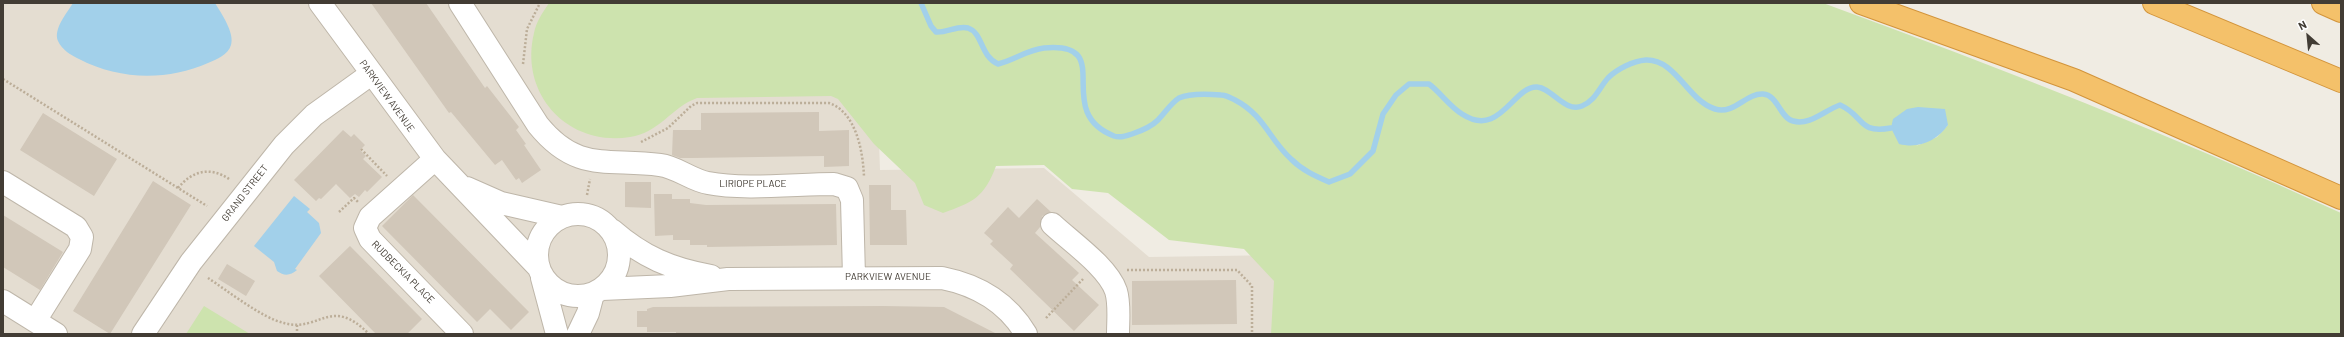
<!DOCTYPE html>
<style>
body{margin:0}
#map{position:relative;width:2344px;height:337px;overflow:hidden;background:#f0ece3;font-family:Barlow,sans-serif}
canvas{display:block}
.frame{position:absolute;inset:0;border:4px solid #423c34;pointer-events:none}
.north{position:absolute;left:2288px;top:16px;width:40px;height:40px;-webkit-text-stroke:3px #fff;paint-order:stroke;rotate:333deg;font-size:11px;font-weight:700;line-height:16px;text-align:center;color:#423c34}
.north::after{content:'';display:block;margin:auto;width:14px;height:18px;background:#423c34;clip-path:polygon(50% 0,100% 100%,50% 72%,0 100%)}
</style>
<div id="map">
<canvas width="2344" height="337"></canvas>
<div class="frame"></div>
<div class="north">N</div>
</div>
<script>
const g = document.querySelector('canvas').getContext('2d');
g.lineJoin = 'round';
function paint(path, color) { g.fillStyle = color; g.fill(path, 'evenodd'); }
function trace(path, color, width, dash) { g.strokeStyle = color; g.lineWidth = width; g.lineCap = dash ? 'butt' : 'round'; g.setLineDash(dash || []); g.stroke(path); }
function drawText(font, color, halo, rows, align = 'center') {
  g.font = font + ' Barlow,sans-serif'; g.lineWidth = 3; g.setLineDash([]); g.textBaseline = 'middle'; g.strokeStyle = halo; g.fillStyle = color; for (const [text, x, y, turn = 0] of rows) {
    g.save(); g.translate(x, y); g.rotate((+turn || 0) * Math.PI / 180); g.textAlign = isNaN(turn) ? turn : align; if (halo) g.strokeText(text, 0, 0); g.fillText(text, 0, 0); g.restore();
  }
}
paint(new Path2D(`
 M3 3H582L877 87 880 170 1044 168 1149 257 1282 255V334H3Z`), '#e4ddd1');
paint(new Path2D(`
 M549 3H1823C1998 67 2172 135 2341 213V334H1271L1274 281 1244 249 1169 240 1108 193 1072 189 1044 165 996 166C984 198 973 202 943 213L924 205 915 183 874 144 838 99 831 96 697 98C672 107 659 133 630 137 568 147 519 94 534 33 536 22 543 12 549 3ZM1948 125 1937 137 1916 146Z
 M204 306 250 334H186Z`), '#cde3ae');
paint(new Path2D(`
 M73 3H215C221 13 235 33 231 45 228 55 217 59 208 63 167 81 119 80 79 59 71 55 62 50 58 41 53 29 67 13 73 3Z
 M1918 107 1945 109 1948 125C1937 141 1919 149 1899 144L1891 128 1893 119 1907 109Z
 M294 196 310 209 307 212 319 223 321 233 295 269 297 270C290 276 284 276 277 271L274 262 254 246Z`), '#a2d0ea');
trace(new Path2D(`
 M921 3 931 26 936 32C947 33 958 25 968 28 983 33 980 56 998 64 1014 60 1027 50 1044 48 1119 41 1050 111 1114 136 1120 138 1126 136 1132 134 1141 131 1151 127 1158 120 1165 113 1171 103 1179 98 1190 93 1209 94 1221 95 1226 95 1231 98 1235 100 1264 115 1269 139 1291 159 1302 170 1315 176 1329 182L1350 174 1373 151 1383 114 1396 95 1409 84H1429C1441 93 1449 106 1462 114 1500 139 1513 86 1537 87 1552 88 1565 113 1582 106 1595 101 1599 88 1608 78 1617 69 1633 61 1646 60 1676 59 1688 101 1715 109 1734 115 1746 93 1763 94 1778 95 1780 118 1793 121 1810 126 1825 110 1840 105 1865 116 1857 134 1891 128`), '#a2d0ea', 5.5);
paint(new Path2D(`
 M371 3H426L485 88 487 86 519 127 516 130 526 144 524 145 541 170 522 183 519 178 516 180 502 160 495 165 451 112 449 113Z
 M819 112V131L849 130V166L824 167V156L692 158H680L672 155 673 130H701V113Z
 M43 113 117 159 94 196 20 150Z
 M343 130 351 137 354 134 365 145 360 150 366 156 363 159 382 177 367 192 365 190 359 197 355 194 350 198 336 184 321 199 319 198 316 201 294 180Z
 M153 181 191 205 110 334 73 311Z
 M625 182H651V208L625 207Z
 M869 185H891V210H906L907 245H870Z
 M654 194H672V199H690V203L706 205 836 204 837 245 707 247V245H690V240H673V235L655 236Z
 M413 195 529 312 511 330 490 309 477 322 382 226Z
 M1037 199 1051 212 1042 216 1040 227 1035 233 1079 273 1072 280 1099 305 1074 331 1010 269 1013 265 990 244 993 241 984 233 1008 207 1019 218Z
 M3 215 63 252 40 290 3 267Z
 M350 246 422 319 407 334H376L319 276Z
 M227 264 255 281 246 296 218 279Z
 M1236 280 1237 324 1132 325V281Z
 M883 306 944 307 997 334H676V332H647V327H637V311H647V309L653 307Z`), '#d1c7b9');
const minor = new Path2D(`
 M320 3 435 159 538 267
 M460 3 538 125C577 173 607 158 660 165 677 167 691 180 708 183 743 190 797 184 834 184L847 188 852 200 854 277
 M435 159 370 217 365 228 370 239 462 334
 M3 182 76 227 82 237 80 249 35 321
 M467 188 501 203 562 217
 M537 255a41 41 0 1 1 82 0a41 41 0 1 1-82 0Z
 M1052 224C1070 241 1108 267 1116 291 1120 304 1118 320 1118 334
 M612 230C643 257 671 269 711 276
 M542 278 557 334
 M602 289 670 286 728 279 942 278C977 285 1007 302 1026 334
 M3 301 56 334
 M143 334 191 262 284 145 314 115 371 74
 M578 334 588 313 593 294`);
const highway = new Path2D(`
 M1861 3 2074 80 2341 198
 M2154 3 2341 81
 M2323 3 2341 11`);
trace(minor, '#beb6a9', 24);
trace(highway, '#d2943b', 24);
trace(new Path2D(`
 M523 64 527 29 540 3
 M3 79 207 206
 M641 142 668 128 691 106 697 103H829C856 112 863 151 864 177
 M361 149 387 176
 M178 188C192 171 210 166 229 179
 M587 195 590 179
 M339 212 354 198 358 202
 M1127 270H1237L1252 286V334
 M208 278C228 291 262 318 284 323 320 333 330 295 369 334
 M1046 318 1083 279
 M297 325V334`), '#bcae99', 2.5, [2, 2]);
trace(minor, '#fff', 22);
trace(highway, '#f4c16a', 22);
drawText('10px', '#423c34', '#fff', [
 ["PARKVIEW AVENUE",387,96,54],
 ["LIRIOPE PLACE",753,184],
 ["GRAND STREET",245,193,-52],
 ["RUDBECKIA PLACE",403,272,45],
 ["PARKVIEW AVENUE",888,277]
]);
</script>
